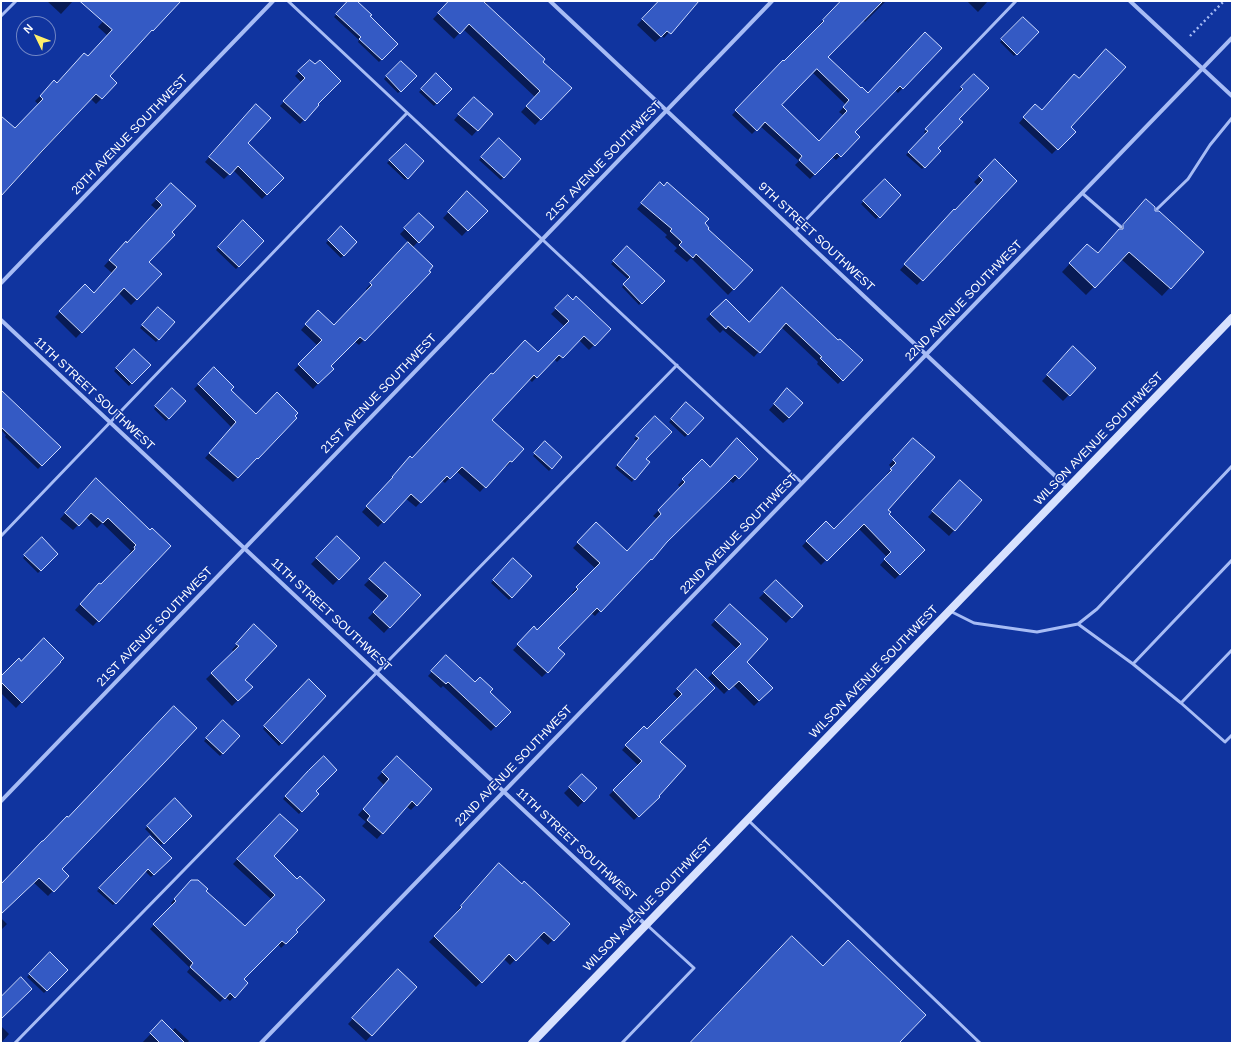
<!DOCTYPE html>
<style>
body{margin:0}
#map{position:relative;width:1233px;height:1044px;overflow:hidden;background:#10349f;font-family:Helvetica,sans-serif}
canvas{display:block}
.frame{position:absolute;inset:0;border:2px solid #fff;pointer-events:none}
.north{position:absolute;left:16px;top:16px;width:40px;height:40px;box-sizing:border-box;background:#10349f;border:1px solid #7085c5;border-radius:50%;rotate:313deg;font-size:11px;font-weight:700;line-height:16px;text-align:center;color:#fff}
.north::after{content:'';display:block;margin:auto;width:14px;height:18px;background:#ffef6b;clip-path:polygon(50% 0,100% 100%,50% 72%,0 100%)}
</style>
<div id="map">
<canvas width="1233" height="1044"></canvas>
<div class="frame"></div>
<div class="north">N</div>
</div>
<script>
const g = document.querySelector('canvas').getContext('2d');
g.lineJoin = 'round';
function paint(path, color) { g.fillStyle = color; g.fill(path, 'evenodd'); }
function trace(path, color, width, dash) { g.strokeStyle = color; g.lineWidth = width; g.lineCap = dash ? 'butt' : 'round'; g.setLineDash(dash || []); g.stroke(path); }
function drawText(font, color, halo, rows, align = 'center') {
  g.font = font + ' Helvetica,sans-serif'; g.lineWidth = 3; g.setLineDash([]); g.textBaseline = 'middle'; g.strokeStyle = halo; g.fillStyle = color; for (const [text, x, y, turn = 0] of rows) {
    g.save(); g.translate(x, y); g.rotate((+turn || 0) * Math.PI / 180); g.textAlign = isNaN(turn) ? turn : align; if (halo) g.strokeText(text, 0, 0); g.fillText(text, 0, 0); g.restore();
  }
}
paint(new Path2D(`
 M47 1H73L61 14Z
 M122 1H179L108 76 115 83 101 99 96 104 91 99 1 196V134L15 130 39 105 35 101 49 87 56 84 88 58 108 36 98 27Z
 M349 1H355L369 16 397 44 379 62 358 42 359 40 334 17Z
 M450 1H484L487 3 486 5 542 62 570 88 535 125 521 112 535 97 463 29 454 39 433 19Z
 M660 1H697L664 38 662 36 655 42 637 25Z
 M841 1H886L865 22 863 20 827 57 861 90 868 94 940 48 898 93 895 90 854 132 859 137 836 160 832 157 810 179 795 165 799 161 760 126 752 134 732 115 778 66 784 62 820 26 819 25ZM812 72 846 105 839 112 844 116 819 142 780 105Z
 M967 1H988L978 12Z
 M1023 18 1037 32 1014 56 1000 42Z
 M310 61 318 105 300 124 280 106 302 83 295 76Z
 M401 62 415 76 398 93 384 79Z
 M436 75 450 89 434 106 419 92Z
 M974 75 958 119 937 148 940 151 922 169 906 155 926 134 924 132 962 92 959 90Z
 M469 103 492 114 472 136 454 120Z
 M1035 105 1041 111 1069 127 1074 132 1052 154 1019 123Z
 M252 110 247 143 283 178 262 199 233 170 224 179 205 162Z
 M499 139 520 159 501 180 479 160Z
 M406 145 423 162 405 180 387 163Z
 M995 161 1016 181 917 285 900 270 949 216 978 186 974 182Z
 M885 180 900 195 876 219 861 204Z
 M171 185V232L147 262 137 299 131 305 119 293 76 338 55 317 85 286 94 294 112 273 104 266 121 248 127 244 158 211 151 205Z
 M655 189 706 229 752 270 728 295 691 258 687 262 674 251 677 248 665 237 667 235 637 209Z
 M467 193 486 211 462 236 443 218Z
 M1139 208 1154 212 1203 252 1162 296 1121 259 1086 295 1062 272 1080 253 1097 254Z
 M419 215 432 227 412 248 429 272 359 345 354 341 329 366 332 369 313 389 294 370 318 346 301 330 313 317 334 326 367 291 366 289 409 243 400 234Z
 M243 222 263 241 236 269 216 250Z
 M341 227 356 242 341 258 326 243Z
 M627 247 663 281 639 305 622 287 629 280 611 264Z
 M782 289 838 342 861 360 838 384 817 364 818 362 781 327 754 357 723 330 720 333 706 319 726 300 749 323Z
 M568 297 610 329 589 350 579 340 557 362 554 359 532 382 529 379 491 420 523 449 506 467 505 465 480 492 456 471 445 483 441 480 416 507 405 498 378 527 362 512 388 483V482L405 463 411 459 493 375 538 354 565 327 551 314Z
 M158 308 174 322 156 342 140 328Z
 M134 351 149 365 129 386 114 371Z
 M1068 353 1095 368 1063 401 1042 381Z
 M214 369 230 390 256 415 294 416 296 418 233 482 205 458 232 428 194 389Z
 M172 389 185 401 166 421 154 409Z
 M1 391 59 447 38 469 5 437 6 435 1 430Z
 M782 395 789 418 783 423 769 410Z
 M686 403 702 418 685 437 669 422Z
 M655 417 644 459 632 482 615 468 637 441 634 439Z
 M545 443 561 457 549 471 533 456Z
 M908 444 887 510 888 514 924 550 895 579 880 565 887 557 858 528 821 565 802 546 826 522 834 531 888 476 887 474 892 468 889 465Z
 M757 459 733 483 729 480 645 563 595 616 591 613 556 648 547 672 542 677 513 650 534 628 537 631 574 595 572 593 596 569 573 548 591 529 627 552 657 519 653 516 681 488 678 485 697 466 709 468Z
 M91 484 169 546 93 626 75 610 94 589 101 585 131 554 129 553 131 551 102 523 97 528 86 517 73 530 60 519Z
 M955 487 981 500 949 536 928 517Z
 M42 538 57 554 38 573 23 558Z
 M332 542 359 558 333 585 311 564Z
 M513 560 531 576 509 600 491 583Z
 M380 569 419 595 384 633 368 618 383 602 364 585Z
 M776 581 802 606 786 623 759 598Z
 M730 605 766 639 746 662 772 688 754 706 733 685 724 694 708 678 737 649 711 625Z
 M249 631 244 680 251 687 232 706 206 679 234 652 232 650Z
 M446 656 475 683 488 692 509 712 491 731 443 686 441 688 428 676Z
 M60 662 16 708 1 693V678L21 663Z
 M696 671 659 742 658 797 634 820 609 795 639 766 622 750 644 727 647 730 678 699 673 694Z
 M309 680 325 696 279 746 263 729Z
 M223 721 239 736 220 756 204 741Z
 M397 757 431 789 411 810 406 806 377 839 362 826 366 822 358 815 384 785 377 778Z
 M306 775 314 791 318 794 299 814 283 799Z
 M582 775 596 788 578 807 564 793Z
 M175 799 191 816 161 845 145 829Z
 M280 815 272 856 295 930 297 932 281 948 278 944 243 979 247 983 230 1001 225 997 220 1002 187 972 190 968 150 929 173 905 171 903 187 885 205 891 245 927 271 899 233 864Z
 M150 838 170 858 151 877 145 871 113 905 97 891Z
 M60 869 67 876 48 896 33 882 1 913V885Z
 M494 869 568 924 548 945 538 936 510 965 504 959 476 987 429 942 458 912 457 911Z
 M1 918 7 924 1 930Z
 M50 954 67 970 44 993 27 977Z
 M392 976 416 987 366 1041 348 1024Z
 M162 1022 172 1031 175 1028 189 1041 187 1043H142Z
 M1 1026 9 1034 1 1043Z`), '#0007');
const building = new Path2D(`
 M80 1H181L153 31 152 30 110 76 117 83 102 99 96 94 42 151 1 196V116L15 128 43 99 40 96 54 80 57 83 84 53 88 56 112 30Z
 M348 1H357L372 15 370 16 398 44 382 60 359 39 361 37 336 14Z
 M449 1H483L545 59 543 62 572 88 541 120 526 106 540 91 469 24 460 34 438 13Z
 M659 1H699L671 34 667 31 661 37 642 19Z
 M841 1H883L828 57 861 88 862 87 868 93 925 32 942 48 903 89 900 86 855 132 860 137 841 157 837 153 815 175 799 160 802 156 765 122 757 131 735 110 783 60 784 61 824 21 823 20ZM817 69 849 100 843 107 847 111 819 141 782 105Z
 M1023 17 1039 32 1017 55 1001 39Z
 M1106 49 1126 67 1071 127 1076 132 1058 150 1023 117 1035 104 1042 110 1074 74 1079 78Z
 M310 60 315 64 320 60 341 81 318 104 319 105 305 121 283 101 305 78 298 71Z
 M401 61 417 76 401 92 386 76Z
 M436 73 452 89 437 104 421 89Z
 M974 74 989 88 959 119 963 122 938 148 941 151 925 168 908 152 928 131 925 129 963 89 961 87Z
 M474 97 493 114 478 131 458 114Z
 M256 104 271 118 248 143 284 178 267 195 238 166 230 175 209 157Z
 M499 138 521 159 504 178 481 157Z
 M406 144 424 161 408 179 389 160Z
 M995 159 1017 181 923 281 904 264 954 209 955 210 983 180 979 176Z
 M885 179 901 195 880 218 863 201Z
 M660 182 664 186 667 182 709 219 705 223 709 228 708 229 753 270 734 290 696 254 693 258 679 245 682 242 670 231 672 229 641 203Z
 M171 183 196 206 172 232 175 235 149 262 162 274 137 300 124 288 82 333 59 311 85 284 94 293 117 267 109 260 126 241 127 243 162 205 156 199Z
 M467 191 488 211 468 231 448 212Z
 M1146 199 1155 207V211H1159L1204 252 1171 289 1129 252 1095 288 1069 263 1087 244 1098 253 1119 229H1123V225Z
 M419 213 434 227 419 243 404 228Z
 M243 220 264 241 239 267 218 247Z
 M341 226 357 242 344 256 328 240Z
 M408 242 433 266 429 271 431 272 365 341 360 337 331 366 334 369 318 384 298 364 322 340 305 324 318 310 334 325 372 285 370 283Z
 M627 246 665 281 642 304 623 284 630 277 613 261Z
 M782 287 838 340 840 339 863 360 843 381 820 358 822 357 786 323 760 353 728 326 726 329 710 314 726 299 749 322Z
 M568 295 573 300 576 296 611 329 595 346 584 336 563 358 559 355 537 378 534 375 492 420 524 449 512 462 510 461 486 488 462 467 450 479 447 476 421 503 411 494 384 523 366 506 393 477H392L410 456 412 458 491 373 493 374 525 340 538 352 569 321 555 308Z
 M158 307 175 322 159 340 142 325Z
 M1073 346 1096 368 1070 396 1047 375Z
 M134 349 151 365 132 384 116 368Z
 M214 367 234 387 231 390 256 414 277 392 298 413 295 416 297 418 258 459 257 458 238 478 209 453 236 422 198 384Z
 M172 388 186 401 169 419 155 406Z
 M787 388 803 403 789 418 774 404Z
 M1 390 61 447 42 466 1 427Z
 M686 402 704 418 688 435 671 419Z
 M655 416 672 432 646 459 650 462 635 480 617 465 639 438 636 436Z
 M737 438 758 459 739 479 735 475 667 542 652 560 651 559 601 612 597 608 558 648 565 654 548 673 517 644 534 626 537 630 578 589 576 587 600 563 577 542 596 522 627 551 661 514 658 510 685 482 682 479 702 459 710 467Z
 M913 438 935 457 888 510 891 512 889 514 925 550 900 575 884 559 891 552 864 524 827 561 806 541 826 521 834 529 892 470 890 469 896 463 893 460Z
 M545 441 562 457 552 469 534 453Z
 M96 478 150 530 152 528 171 546 99 622 80 604 99 583 101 584 135 549 134 547 136 545 108 518 103 523 91 513 79 526 65 513Z
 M960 480 982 500 955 531 932 511Z
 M337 536 360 558 339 580 316 558Z
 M42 537 58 554 41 571 24 555Z
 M513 558 532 576 512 598 493 580Z
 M385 562 421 595 390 628 373 612 388 596 369 579Z
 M776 580 803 606 792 618 764 592Z
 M730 604 768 639 747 662 773 688 759 701 739 681 729 690 712 673 741 644 715 620Z
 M254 624 277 646 245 680 253 687 238 701 211 673 239 646 236 644Z
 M44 638 64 658 60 662H61L22 703 1 682V676L19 658 21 661Z
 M446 655 475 682 480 677 493 689 490 692 511 712 496 727 448 682 446 684 431 671Z
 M696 669 715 688 660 742 686 766 659 796 660 797 639 817 613 790 642 761 625 745 644 726 647 729 682 694 677 689Z
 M309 679 326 696 282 744 264 726Z
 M174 706 197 728 163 764 62 869 69 876 54 892 39 878 1 914V884L42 841H43L67 816 68 817Z
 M223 720 240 736 223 754 206 738Z
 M324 756 337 770 316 791 319 794 302 812 285 796 308 771Z
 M397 756 432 789 417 806 412 801 383 834 367 820 370 816 363 809 389 779 382 772Z
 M582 774 597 788 584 802 569 787Z
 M175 798 192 816 164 844 147 826Z
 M280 814 298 830 274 856 297 879 300 876 325 900 296 930 298 932 286 944 282 941 244 979 248 983 235 998 230 993 225 999 190 967 193 963 153 924 176 901 174 899 191 880H198L208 889 206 891 245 926 275 895 237 859Z
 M150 836 172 858 154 875 148 869 116 904 99 888Z
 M499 863 522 884 524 881 570 924 554 941 544 932 516 961 509 954 482 983 434 936 462 907 461 906Z
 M792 936 823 966 848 940 926 1015 899 1043H690Z
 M50 952 68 970 47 991 29 974Z
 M398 969 417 987 372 1036 352 1018Z
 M21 977 32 989 1 1019V997Z
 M162 1020 185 1043H160L150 1033Z`);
paint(building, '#345ac4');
trace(building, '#cfdcfe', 1);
trace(new Path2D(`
 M1190 36 1224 1`), '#a7bcf5', 2.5, [2, 3]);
trace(new Path2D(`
 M288 1 802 483
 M1 16 16 1
 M1082 193 1121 227
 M1157 209 1188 179 1210 145 1232 118
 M795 231 1016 1
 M1 536 407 113
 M950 611 974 623 1037 632 1078 624 1097 609 1232 466
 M1078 624 1133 664 1181 703 1225 742 1232 735
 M1133 664 1232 560
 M1181 703 1232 650
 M748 820 980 1043
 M15 1043 677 365
 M622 1043 694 968 647 925`), '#a7bcf5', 3);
trace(new Path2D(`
 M550 1 1068 488
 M1130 1 1232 96
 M1 283 273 1
 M1 320 646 925
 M1 801 772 1
 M261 1043 1232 38`), '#a7bcf5', 4);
trace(new Path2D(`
 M532 1043 1232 318`), '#d7e1fe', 8);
drawText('12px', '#fff', '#10349f', [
 ["20TH AVENUE SOUTHWEST",130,135,-46],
 ["21ST AVENUE SOUTHWEST",604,161,-46],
 ["9TH STREET SOUTHWEST",816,237,43],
 ["22ND AVENUE SOUTHWEST",964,301,-46],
 ["11TH STREET SOUTHWEST",94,394,43],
 ["21ST AVENUE SOUTHWEST",379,394,-46],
 ["WILSON AVENUE SOUTHWEST",1099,439,-46],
 ["22ND AVENUE SOUTHWEST",739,534,-46],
 ["11TH STREET SOUTHWEST",331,615,43],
 ["21ST AVENUE SOUTHWEST",155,627,-46],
 ["WILSON AVENUE SOUTHWEST",874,672,-46],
 ["22ND AVENUE SOUTHWEST",514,766,-46],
 ["11TH STREET SOUTHWEST",576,845,43],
 ["WILSON AVENUE SOUTHWEST",648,905,-46]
]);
</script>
